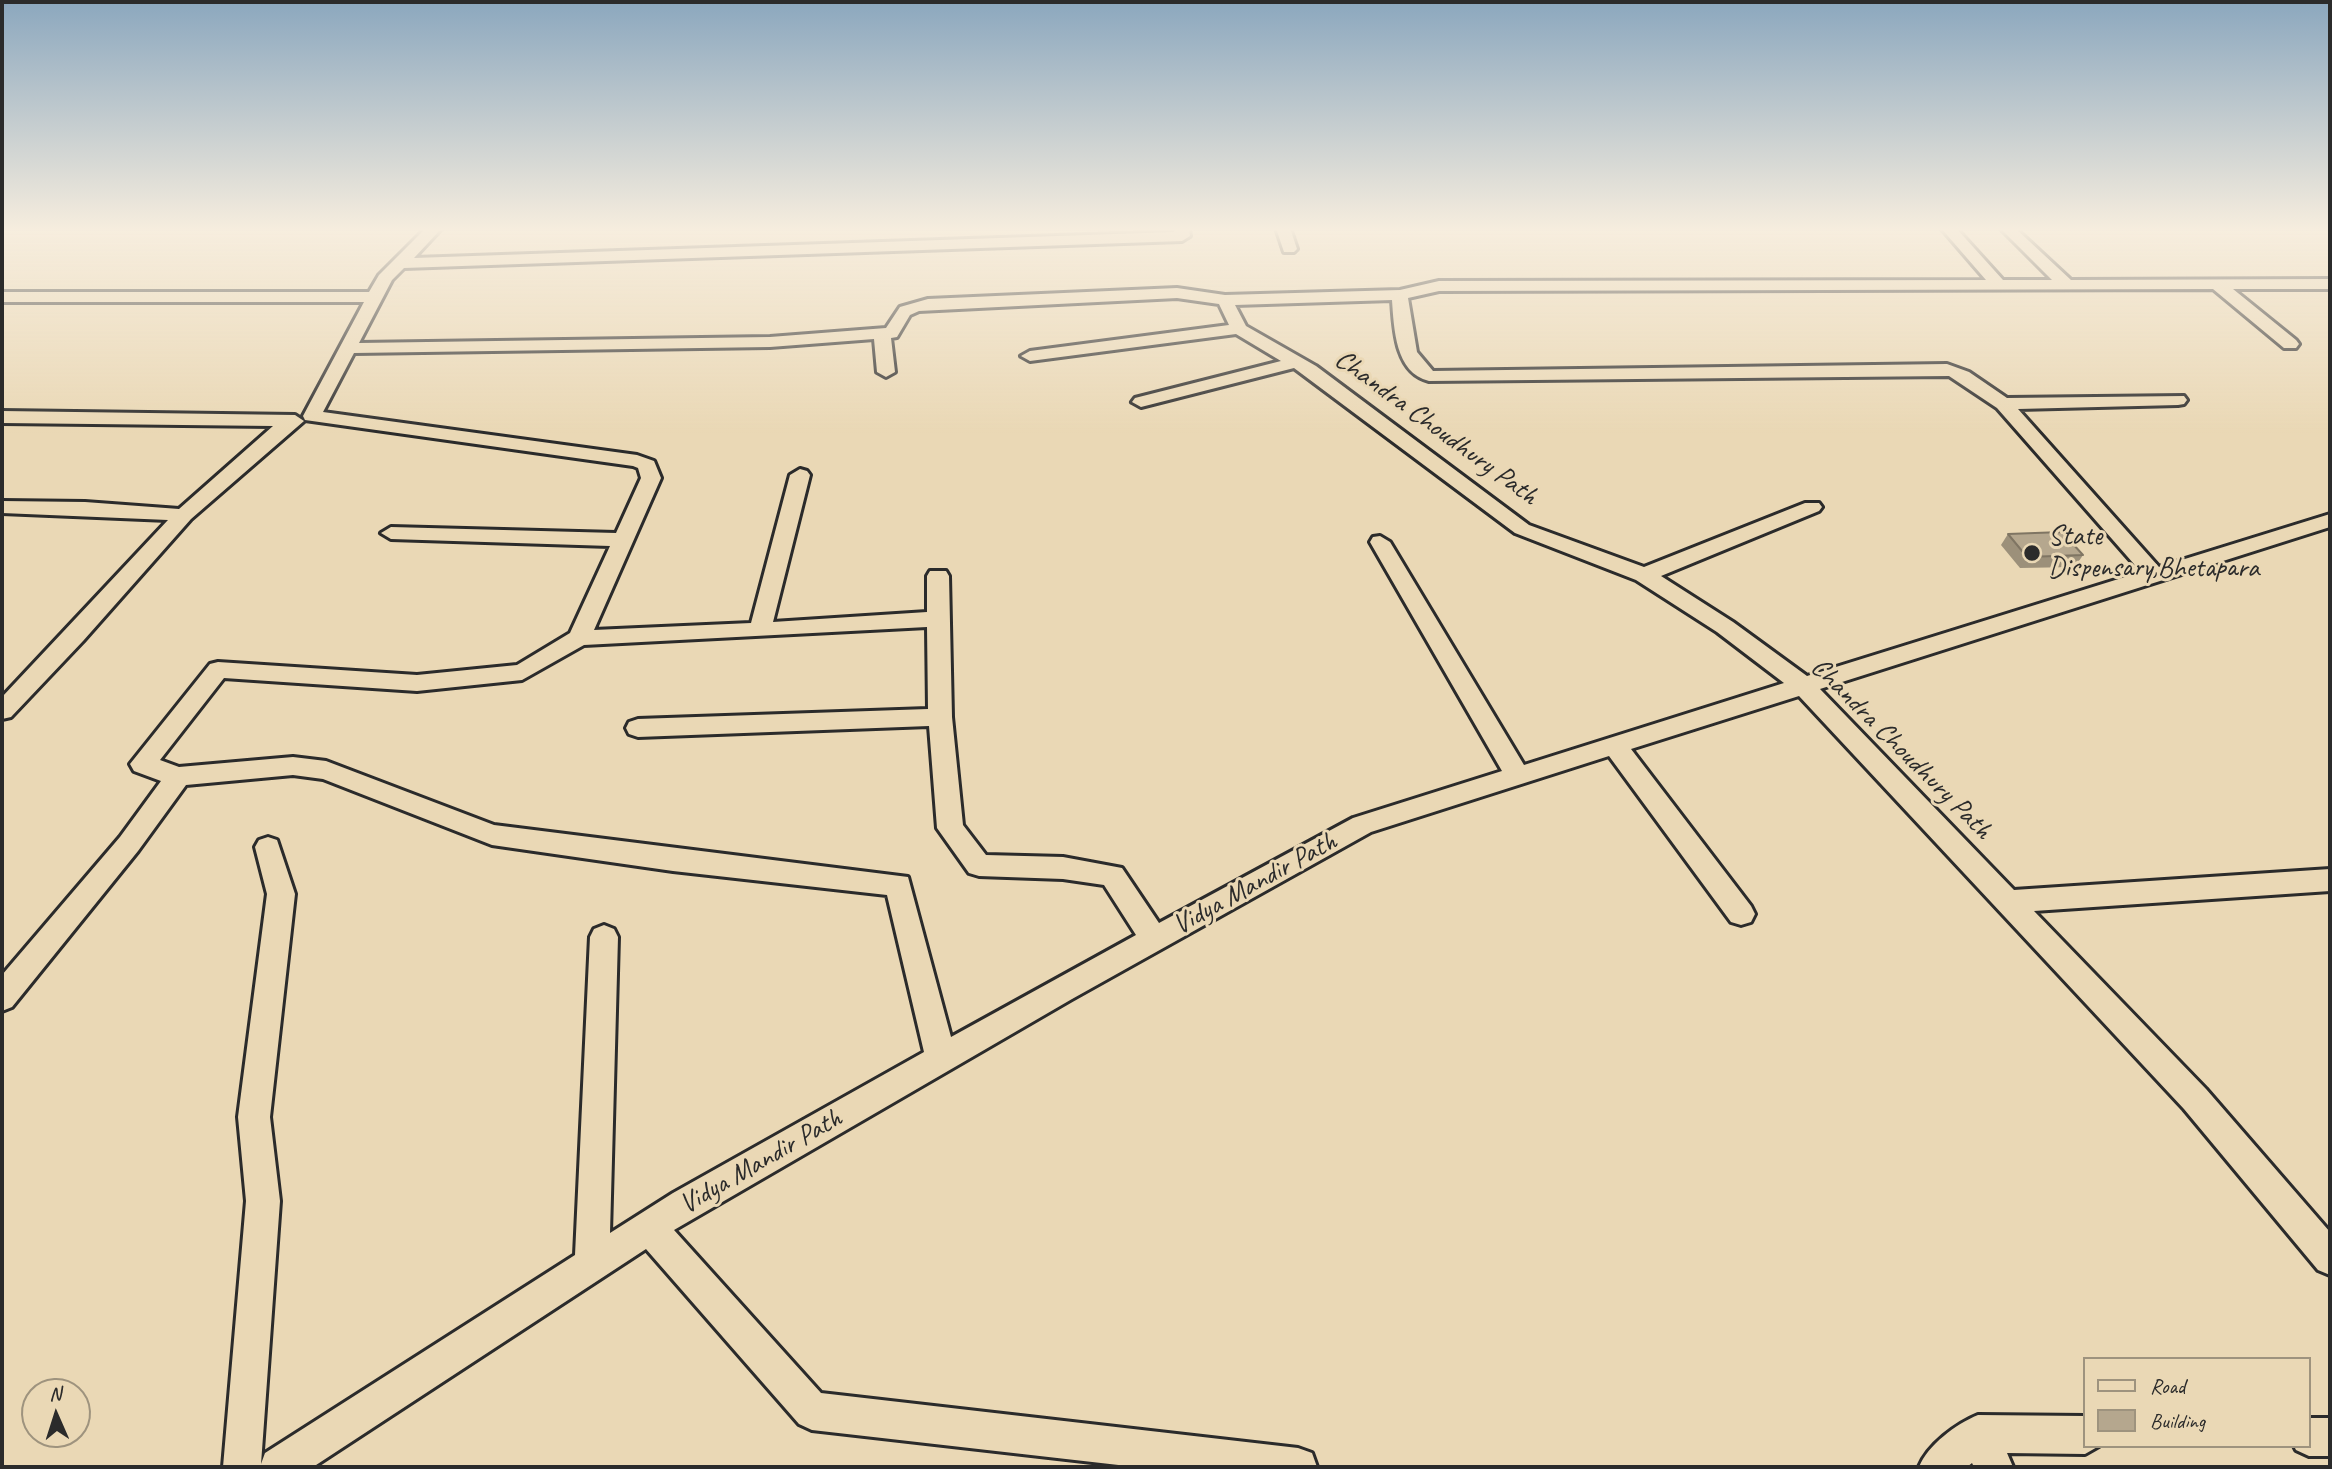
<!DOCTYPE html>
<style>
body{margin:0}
#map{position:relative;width:2332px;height:1469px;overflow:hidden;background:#ead8b5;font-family:Caveat,sans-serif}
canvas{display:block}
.frame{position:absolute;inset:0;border:4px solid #2b2b2b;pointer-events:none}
.legend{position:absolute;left:2083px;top:1357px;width:228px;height:91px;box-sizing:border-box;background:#ead8b5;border:2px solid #9e937e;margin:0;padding:9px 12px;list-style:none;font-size:21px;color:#2b2b2b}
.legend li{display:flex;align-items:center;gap:14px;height:35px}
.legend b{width:35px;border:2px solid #9e937e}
.north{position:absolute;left:21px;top:1378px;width:70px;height:70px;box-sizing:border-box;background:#ead8b5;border:2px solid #9e937e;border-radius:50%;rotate:357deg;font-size:19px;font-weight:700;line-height:28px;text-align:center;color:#2b2b2b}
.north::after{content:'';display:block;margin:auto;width:24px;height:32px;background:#2b2b2b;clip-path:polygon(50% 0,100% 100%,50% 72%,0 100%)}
</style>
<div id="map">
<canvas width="2332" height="1469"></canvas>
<div class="frame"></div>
<ul class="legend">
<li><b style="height:9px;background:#ead8b5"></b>Road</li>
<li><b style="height:19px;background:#b5a78e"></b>Building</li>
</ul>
<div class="north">N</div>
</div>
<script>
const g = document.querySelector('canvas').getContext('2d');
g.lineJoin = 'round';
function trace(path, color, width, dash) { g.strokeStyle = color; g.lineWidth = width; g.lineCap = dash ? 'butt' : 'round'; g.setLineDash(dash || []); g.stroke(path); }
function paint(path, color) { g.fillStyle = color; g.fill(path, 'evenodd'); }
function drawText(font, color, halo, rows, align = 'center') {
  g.font = font + ' Caveat,sans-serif'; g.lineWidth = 6; g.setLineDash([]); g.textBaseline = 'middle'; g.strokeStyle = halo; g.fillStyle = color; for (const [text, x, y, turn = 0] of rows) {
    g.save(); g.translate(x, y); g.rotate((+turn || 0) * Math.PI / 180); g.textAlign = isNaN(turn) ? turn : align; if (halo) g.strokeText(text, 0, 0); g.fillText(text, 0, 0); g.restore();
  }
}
const street = new Path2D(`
 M426 228H442L414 258 1174 232 1175 228H1189L1190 236 1182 241 404 268 392 280 359 343 770 337 886 328 900 307 928 299 1177 288 1225 295 1400 290 1439 281 1986 280 1941 228H1956L2003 280H2052L2000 228H2015L2071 280 2330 279V289H2233L2296 340 2299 344 2296 348H2284L2213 289 1439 291 1408 298 1417 352 1433 371 1947 364 1969 372 2007 398 2184 396 2187 400 2184 404 2178 405 2018 409 2159 567 2330 514V527L1820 689 2014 890 2330 869V891L2034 911 2206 1089 2330 1232V1275L2318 1270 2184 1109 1799 696 1631 749 1751 906 1755 914 1751 922 1741 925 1731 922 1609 756 1371 832 1072 999 674 1230 821 1393 1298 1448 1312 1453 1317 1467H1136L812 1430 799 1424 646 1249 313 1467H223L246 1201 238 1117 267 894 255 847 259 840 268 837 277 840 295 894 270 1117 280 1201 261 1464 265 1453 575 1255 590 937 594 929 604 925 614 929 618 937 610 1233 673 1193 924 1052 887 895 673 871 492 845 323 779 293 775 186 785 138 851 12 1007 2 1011V975L120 837 161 781 134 771 130 764 210 664 218 662 417 675 517 665 570 633 610 546 391 539 381 533 391 527 616 533 641 478 638 468 633 466 305 420 303 416 364 302H2V292H369L379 275ZM1177 298 1219 304 1229 325 1030 351 1021 356 1030 361 1236 334 1281 361 1135 398 1132 402 1141 407 1294 368 1515 533 1636 580 1717 632 1784 683 1524 765 1390 542 1380 536 1373 537 1370 542 1502 771 1353 818 1159 923 1122 868 1063 857 986 855 963 825 952 717 949 576 946 571H930L927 576V612L773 622 810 475 807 471 800 469 790 475 751 623 594 630 661 478 654 461 637 455 323 412 354 353 770 347 874 339 877 372 886 377 895 372 891 338 897 337 910 315 919 311ZM1392 300C1394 328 1395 373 1429 381L1949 376 1997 408 2141 572 1807 676 1733 622 1661 576 1819 511 1822 507 1819 503H1805L1644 567 1529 525 1316 366 1246 326 1235 305ZM927 627 928 709 638 719 629 722 626 728 629 734 638 737 929 726 937 828 969 873 979 876 1063 879 1104 885 1136 935 951 1037 908 877 494 825 326 761 293 757 179 767 160 760 224 678 417 691 522 680 584 645Z
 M1276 228H1290L1297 249 1294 252H1284Z
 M2 411 295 415 304 421 191 519 83 641 11 717 2 719V697L168 520 2 513V501L85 502 179 509 273 426 2 423Z
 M1978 1415 2085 1416V1446H2099L2085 1454 2007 1453 2013 1467H1974L1972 1463 1967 1467H1919C1928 1445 1956 1424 1978 1415Z
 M2309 1418H2330V1456H2309L2296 1450 2294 1446H2309Z`);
trace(street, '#2b2b2b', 6);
paint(street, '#ead8b5');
paint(new Path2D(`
 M2008 534 2083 555 2075 567 2020 568 2001 545Z`), '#9c907a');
const building = new Path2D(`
 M2062 532 2083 555 2027 557 2008 534Z`);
paint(building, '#b5a78e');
trace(building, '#7f7563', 2);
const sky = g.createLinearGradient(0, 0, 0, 433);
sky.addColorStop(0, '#8ba7be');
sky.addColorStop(0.53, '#f6edde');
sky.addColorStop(1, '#f6edde00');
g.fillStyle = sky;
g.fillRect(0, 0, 2332, 433);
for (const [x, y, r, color] of [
 [2032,553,9,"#2b2b2b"]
]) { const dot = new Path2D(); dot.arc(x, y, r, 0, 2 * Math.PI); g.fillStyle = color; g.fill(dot); trace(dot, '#ead8b5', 2.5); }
drawText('28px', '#2b2b2b', '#ead8b5', [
 ["Chandra Choudhury Path",1436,428,36],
 ["Chandra Choudhury Path",1901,749,45],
 ["Vidya Mandir Path",1255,884,-29],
 ["Vidya Mandir Path",761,1162,-30]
]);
drawText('28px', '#2b2b2b', '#ead8b5', [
 ["State",2048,537],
 ["Dispensary,Bhetapara",2048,569]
], 'left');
</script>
